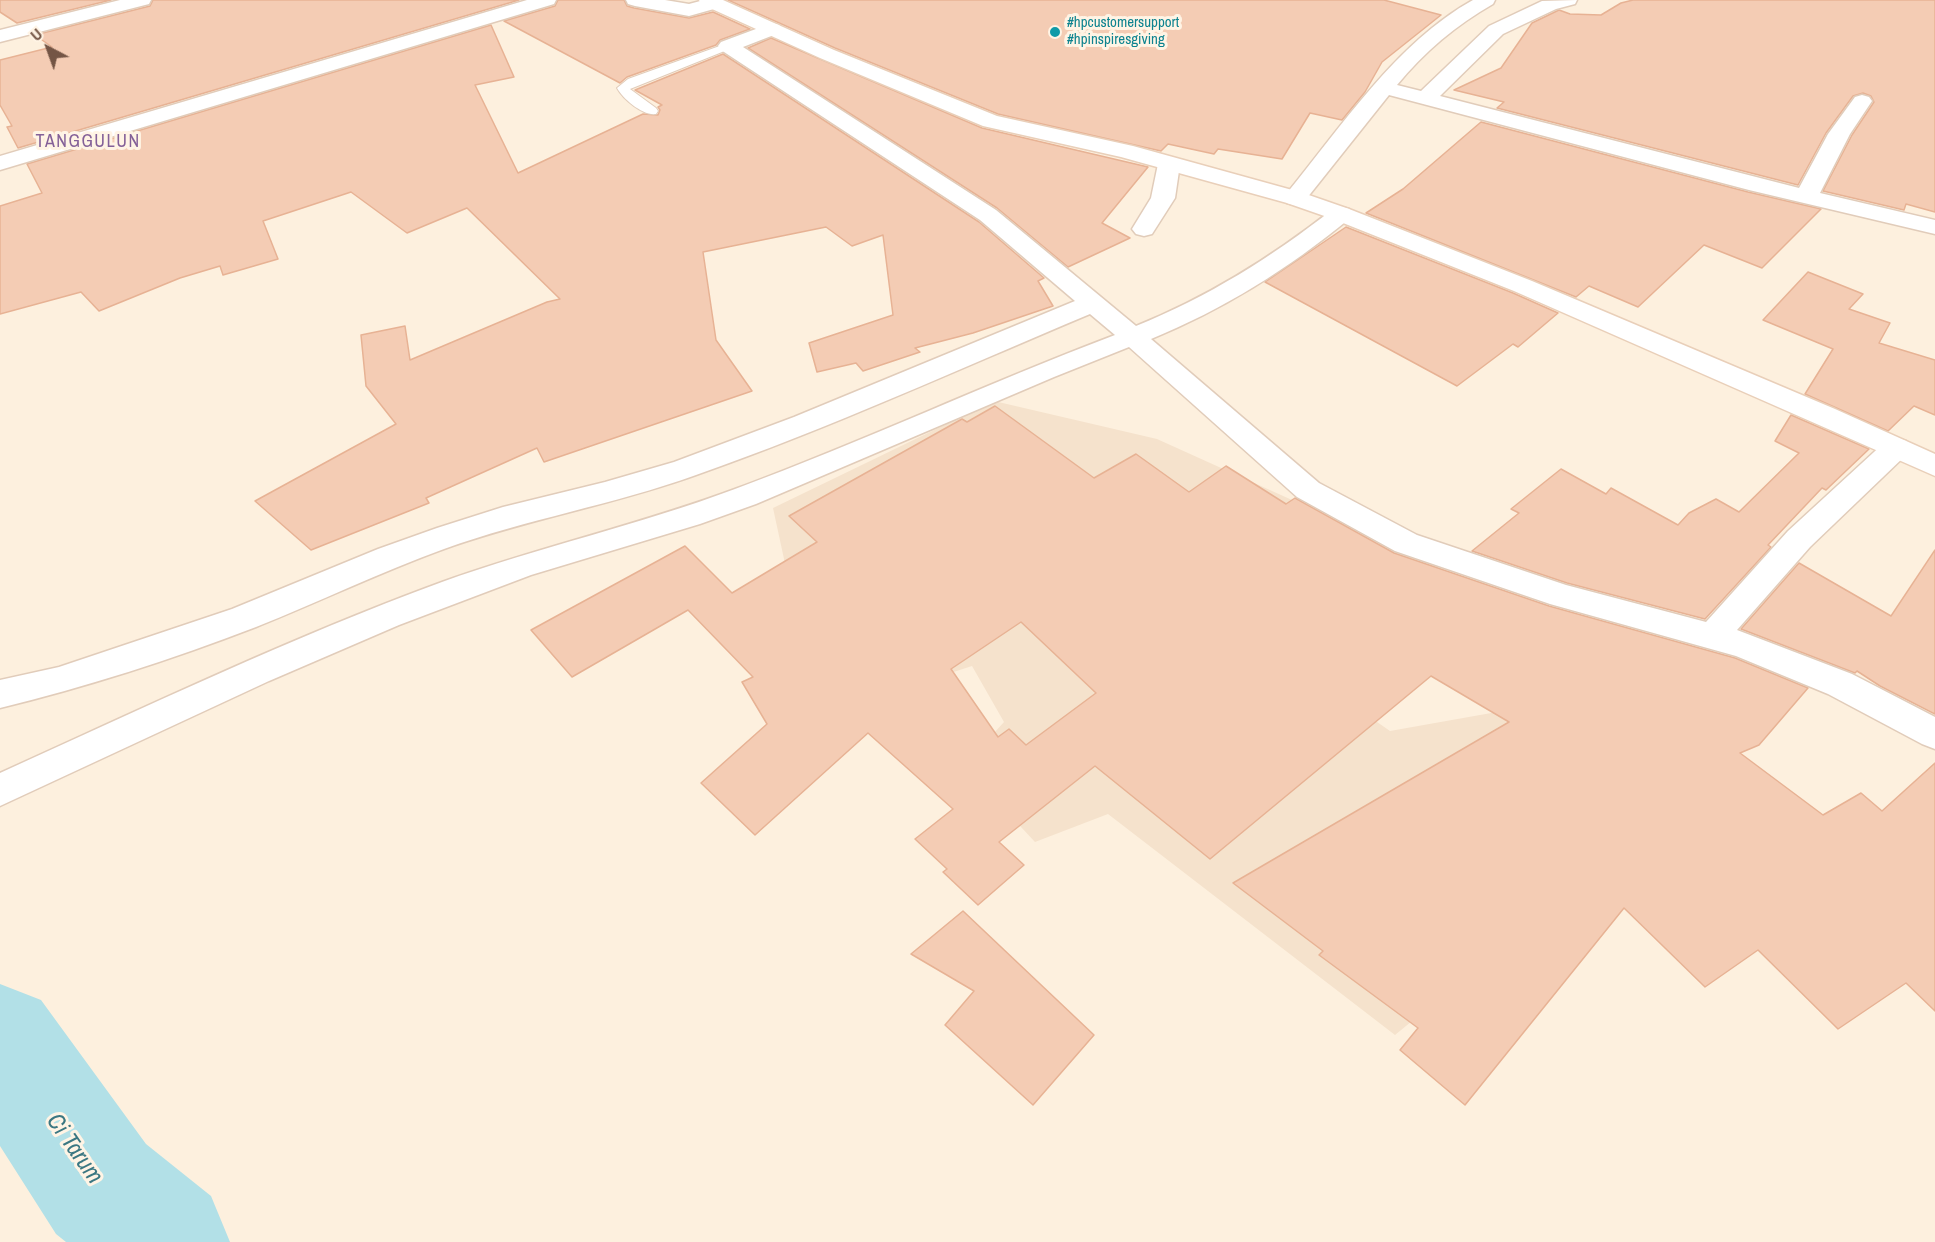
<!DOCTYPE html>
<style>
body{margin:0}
#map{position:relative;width:1935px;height:1242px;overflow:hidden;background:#fdf0de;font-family:"Archivo Narrow",sans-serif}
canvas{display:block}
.north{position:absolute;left:18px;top:18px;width:60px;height:60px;-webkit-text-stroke:4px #fff4e5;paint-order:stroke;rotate:319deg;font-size:16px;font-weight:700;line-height:24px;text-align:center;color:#745545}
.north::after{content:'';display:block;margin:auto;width:21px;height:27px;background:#745545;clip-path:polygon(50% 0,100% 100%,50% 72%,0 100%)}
</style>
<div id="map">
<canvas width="1935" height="1242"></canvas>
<div class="north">U</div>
</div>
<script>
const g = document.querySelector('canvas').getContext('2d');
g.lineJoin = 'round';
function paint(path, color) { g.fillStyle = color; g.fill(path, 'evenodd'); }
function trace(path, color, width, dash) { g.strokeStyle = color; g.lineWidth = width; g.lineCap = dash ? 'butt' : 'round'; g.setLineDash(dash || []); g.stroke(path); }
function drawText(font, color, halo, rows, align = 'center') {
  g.font = font + ' "Archivo Narrow",sans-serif'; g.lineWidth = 6; g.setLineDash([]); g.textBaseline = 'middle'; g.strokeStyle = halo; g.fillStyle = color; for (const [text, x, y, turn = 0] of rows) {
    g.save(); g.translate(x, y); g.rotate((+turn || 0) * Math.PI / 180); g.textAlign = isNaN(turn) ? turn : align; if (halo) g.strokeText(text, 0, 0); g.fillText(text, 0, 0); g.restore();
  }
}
paint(new Path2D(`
 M994 401 1157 439 1438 566 1279 654 1390 731 1525 707 1451 989 1395 1035 1108 814 1035 842 964 766 1004 722 972 666 923 682 792 596 773 508Z`), '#f5e2cc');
paint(new Path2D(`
 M0 984 41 1000 146 1144 211 1196 230 1242H66L56 1234 0 1146Z`), '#b2e0e7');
const building = new Path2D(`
 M0 0H111L17 23 0 12Z
 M153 0H519L18 148 7 127 12 126 0 105V60L52 47 35 35 150 6Z
 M558 0H624L627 6 634 8 689 18 713 12 750 29 720 40 716 45 627 77 620 83 504 21 555 6Z
 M728 0H1384L1441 15 1382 62 1365 92 1342 120 1310 113 1282 159 1218 149 1214 154 1168 144 1161 151 998 114 835 48Z
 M1633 0H1935V212L1906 204 1904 210 1823 191 1852 135 1874 102 1871 96 1863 93 1853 96 1826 133 1798 185 1497 108 1504 102 1454 90 1501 68 1532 23 1559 10 1570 14 1601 15 1621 3Z
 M491 25 514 77 475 85 518 173 643 114 658 115 660 110 658 107 662 105 635 90 723 54 979 222 1044 278 1038 281 1053 306 973 333 915 348 920 352 863 371 856 363 817 372 809 343 893 315 883 235 852 246 826 227 703 252 716 340 752 391 544 462 537 448 426 498 429 503 311 550 255 501 396 424 366 386 361 335 405 326 410 360 547 302 560 299 467 208 407 233 351 192 263 221 278 259 223 275 220 266 180 278 99 311 81 292 0 314V206L42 193 27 164Z
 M771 38 982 128 1148 167 1102 223 1130 238 1068 267 997 208 748 48Z
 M1481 122 1748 192 1821 209 1762 268 1704 245 1638 307 1589 286 1576 297 1366 213 1403 189Z
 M1346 227 1513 293 1558 313 1518 347 1513 344 1457 386 1265 282Z
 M1808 272 1863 294 1849 309 1890 323 1879 343 1935 360V415L1914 406 1888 431 1805 394 1833 349 1763 320Z
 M995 406 1094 478 1136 454 1189 492 1226 466 1286 504 1295 498 1394 553 1549 606 1735 658 1808 688 1759 745 1740 753 1823 815 1861 793 1882 811 1935 763V1011L1906 983 1838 1029 1758 950 1705 987 1624 908 1465 1105 1400 1050 1418 1028 1319 955 1323 951 1233 883 1509 722 1431 676 1210 859 1095 766 999 842 1024 865 978 905 943 872 947 869 915 839 953 809 868 733 755 835 701 783 767 724 742 682 753 677 688 610 572 677 531 630 685 546 732 593 817 542 789 516 962 419 967 422ZM1021 622 1096 693 1026 745 1009 729 998 737 951 669Z
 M1791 415 1869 449 1826 490 1822 488 1768 545 1771 547 1705 619 1567 583 1472 551 1519 513 1511 509 1561 469 1606 494 1611 488 1678 525 1689 513 1716 499 1739 512 1799 453 1775 441Z
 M1935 550V714L1880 686 1857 671 1855 673 1741 629 1799 563 1891 616Z
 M963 911 1094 1035 1033 1105 945 1025 974 991 911 954Z`);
paint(building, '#f4ccb4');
trace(building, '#e7b294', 1.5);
const lane = new Path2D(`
 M728 43 734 46 732 48 630 89 656 108 658 111 656 114C643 116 623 99 617 88L628 79Z`);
const street = new Path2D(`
 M120 0H151L149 4 0 42V30Z
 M527 0H556L554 4 0 170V156Z
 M626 0H665L689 4 704 0H721L723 3 721 7 689 16 635 6 628 4Z
 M1473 0H1495L1493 4C1456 25 1424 52 1397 85L1421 91 1489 26 1542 1 1577 0 1575 4 1556 9 1503 34 1440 96 1799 188 1828 134 1855 97 1862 95 1869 97 1872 101 1850 134 1820 193 1935 220V234L1749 190 1389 95 1303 203 1295 205 1287 203 1283 198 1287 193C1341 127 1397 42 1473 0Z
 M772 23 779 25 782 29 779 33 743 47 996 210 1136 326C1208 297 1272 257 1333 209L1341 207 1349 209 1353 214 1349 219C1288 269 1224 309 1151 339L1319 483 1417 535 1566 585 1706 622 1788 531 1886 441 1896 438 1906 441 1910 448 1906 455 1810 547 1737 630 1852 674 1935 717V749L1922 744 1828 694 1736 656 1550 604 1395 551 1297 497 1129 347 1054 377 756 504 700 524 531 575 399 625 269 681 0 806V773C146 707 292 637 442 582 539 547 639 525 735 489 863 442 987 383 1115 335L1090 314C959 369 830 428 696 475 613 505 527 519 444 549 380 572 319 602 256 627 173 659 86 687 0 708V680L59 667 232 609 378 549 437 528 503 507 605 482 674 462 794 417 1075 301 980 220 721 50 718 46 721 42Z
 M1169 157 1177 159 1180 164 1175 198 1152 234 1144 236 1136 234 1132 229 1151 198 1158 164 1161 159Z`);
const secondary = new Path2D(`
 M699 0H723L834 50 997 116 1133 146 1303 193 1349 209 1532 281 1835 409 1935 454V476L1514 291 1333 219 1287 203 1121 157 983 126 820 58 701 4Z`);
trace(lane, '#e1ccba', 2);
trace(street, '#e1ccba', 3);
trace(secondary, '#e9cfb9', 3);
paint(lane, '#fff');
paint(street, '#fff');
paint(secondary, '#fff');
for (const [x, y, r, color] of [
 [1055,32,6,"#0f9aa8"]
]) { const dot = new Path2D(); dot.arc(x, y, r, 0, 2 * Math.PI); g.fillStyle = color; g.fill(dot); trace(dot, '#fff4e5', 2); }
drawText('15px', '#0d838f', '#fff4e5', [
 ["#hpcustomersupport",1067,23],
 ["#hpinspiresgiving",1067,40]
], 'left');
g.letterSpacing = '1.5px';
drawText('18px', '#846098', '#fff4e5', [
 ["TANGGULUN",88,142]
]);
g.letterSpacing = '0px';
drawText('italic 24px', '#3b7782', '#fff4e5', [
 ["Ci Tarum",74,1149,55]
]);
</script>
